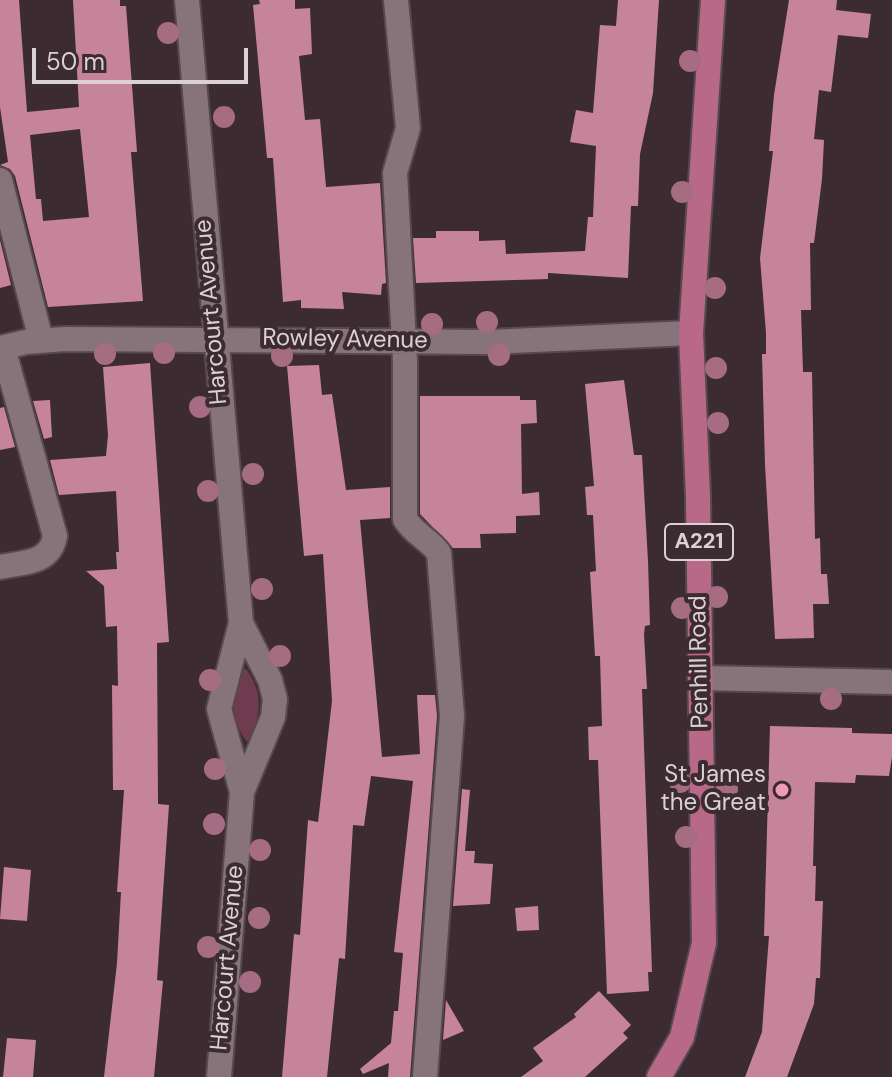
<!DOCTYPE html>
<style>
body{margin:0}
#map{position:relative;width:892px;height:1077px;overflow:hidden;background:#3c2c32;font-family:"DM Sans",sans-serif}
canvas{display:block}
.scale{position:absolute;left:32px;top:48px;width:216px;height:36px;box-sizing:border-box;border:4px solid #dbd1d4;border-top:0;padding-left:10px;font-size:24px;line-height:28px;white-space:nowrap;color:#dbd1d4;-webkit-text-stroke:6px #3c2c32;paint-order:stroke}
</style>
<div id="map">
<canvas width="892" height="1077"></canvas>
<div class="scale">50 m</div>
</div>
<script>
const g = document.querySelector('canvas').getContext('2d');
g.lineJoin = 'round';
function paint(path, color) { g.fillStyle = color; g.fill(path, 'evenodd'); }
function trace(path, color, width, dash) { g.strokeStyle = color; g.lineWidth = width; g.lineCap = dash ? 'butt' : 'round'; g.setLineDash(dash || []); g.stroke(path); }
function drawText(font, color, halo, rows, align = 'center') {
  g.font = font + ' "DM Sans",sans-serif'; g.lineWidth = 8; g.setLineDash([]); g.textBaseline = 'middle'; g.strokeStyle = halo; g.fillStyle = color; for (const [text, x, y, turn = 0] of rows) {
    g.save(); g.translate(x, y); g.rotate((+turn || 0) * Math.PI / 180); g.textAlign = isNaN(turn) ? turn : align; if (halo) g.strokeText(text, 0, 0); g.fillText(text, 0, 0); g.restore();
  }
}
paint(new Path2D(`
 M245 668C264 691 262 717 247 742 231 722 228 689 245 668Z`), '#6e3c4e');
paint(new Path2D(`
 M0 0H19L27 112 79 107 73 0H120V6H126L137 152H131L143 301 48 307 15 176 10 169 0 165 8 162 0 107ZM80 129 89 217 43 221 41 199H36L30 135Z
 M259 0H295V9L310 8 312 54 299 56 305 120 320 119 326 187 380 183 386 283 382 284 381 295 342 292 344 309 301 308V300L283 302 273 158H267L253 5 260 4Z
 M618 0H659L653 93 640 154 638 206H631L628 278 548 273V279L416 283 413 238H436V231H479V241L505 240 506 254 585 251 588 217H593L596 146 570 142 576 110 593 113 600 25 616 26Z
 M789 0H837L836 10 871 14 868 38 838 35 831 92 819 90 814 139 824 140 822 179 814 243H810L811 310H801L803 372H812L815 539 820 538 821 574H827L829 604H813L814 638 775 639 765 465 762 354H766V333L760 258 773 151H769L774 95Z
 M0 240 11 285 0 288Z
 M150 363 169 642 157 643 158 804 169 805 157 980 163 981 154 1077H104L117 963 121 892H117L124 790H113L112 685 118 686 117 626 106 627 104 586 86 571 117 569 116 552H119L116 491 59 495 50 460 106 456 108 435 103 367Z
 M319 365 322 395 332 394 346 490 390 487V518L360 520 382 757 420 754 417 695H435L437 716 410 1077H388L389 1063 363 1074 360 1069 391 1043 394 1011H398L403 953 394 952 413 781 371 776 364 826 353 825 345 959 339 958 327 1077H282L294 934 300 935 308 820 318 822 332 701 323 554 304 556 287 366Z
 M624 380 634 455H642L648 561 650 625 645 626 644 634 647 689H642L652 972H648L649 991 607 994 598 760H589L588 727 602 726 600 656H595L590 572 596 571 593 515H587L585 487 594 486 585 384Z
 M420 396H520V400H536L537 423 521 424 522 494 539 492 540 515 516 516V533L480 534 481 548H453L420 514Z
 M50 400 52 437 44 439 33 401Z
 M4 407 15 447 0 450V408Z
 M770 726 852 728V733L892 734V757L889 776 856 775 855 783 815 782 813 866H816L815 901H823L820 978H816L814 1004 787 1077H745L762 1032 766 975 769 936H764Z
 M462 789 470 790 465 851H475L474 863 493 864 490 904 453 906Z
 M4 867 31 870 27 921 0 919Z
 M538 906 539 930 517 931 515 908Z
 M599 991 631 1025 623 1033 628 1038 585 1077H521L543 1061 533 1048 576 1017 574 1014Z
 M446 1000 464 1031 443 1040Z
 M7 1038 36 1040 33 1077H3Z`), '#c6849b');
const minor = new Path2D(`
 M187 0 241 623 219 709 242 792
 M396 0 408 128 395 173 405 361V519C414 534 429 539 439 553L452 716 425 1077
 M0 180 41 340
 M0 348 26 342 65 339 489 342 691 333
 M0 567C24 562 50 564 55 536L3 348
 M700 678 892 682
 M219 1077 242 792 273 717 275 699 270 680 241 623`);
const major = new Path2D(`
 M659 1077 682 1037 704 943 698 496 691 333 713 0`);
trace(minor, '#57494d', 28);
trace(major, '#57494d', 28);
trace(minor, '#87747a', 24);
trace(major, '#b86988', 24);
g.fillStyle = '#a66c81';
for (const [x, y] of [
 [168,33],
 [690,61],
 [224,117],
 [682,192],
 [715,288],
 [487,322],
 [432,324],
 [164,353],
 [105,354],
 [499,355],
 [282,356],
 [716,368],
 [200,407],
 [718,423],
 [253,474],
 [208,491],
 [679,540],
 [262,589],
 [717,597],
 [682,608],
 [280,656],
 [210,680],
 [831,699],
 [215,769],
 [680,782],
 [727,789],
 [214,824],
 [686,837],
 [260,850],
 [259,918],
 [208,947],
 [250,982]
]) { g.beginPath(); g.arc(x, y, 11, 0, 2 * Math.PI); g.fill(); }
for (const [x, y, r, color] of [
 [782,790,8,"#ef9ab8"]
]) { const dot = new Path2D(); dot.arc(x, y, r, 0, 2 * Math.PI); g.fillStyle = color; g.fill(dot); trace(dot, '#3c2c32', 3); }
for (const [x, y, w] of [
 [699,542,68]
]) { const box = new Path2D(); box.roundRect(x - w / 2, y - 18, w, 36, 6); g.fillStyle = '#3c2c32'; g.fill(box); trace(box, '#dbd1d4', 2); }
drawText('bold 22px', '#dbd1d4', null, [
 ["A221",699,542]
]);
drawText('24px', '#dbd1d4', '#3c2c32', [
 ["Harcourt Avenue",212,312,-95],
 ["Rowley Avenue",345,340,1],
 ["Penhill Road",700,662,-91],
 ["Harcourt Avenue",228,958,-85]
]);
drawText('24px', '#dbd1d4', '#3c2c32', [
 ["St James",766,776],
 ["the Great",766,804]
], 'right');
</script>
